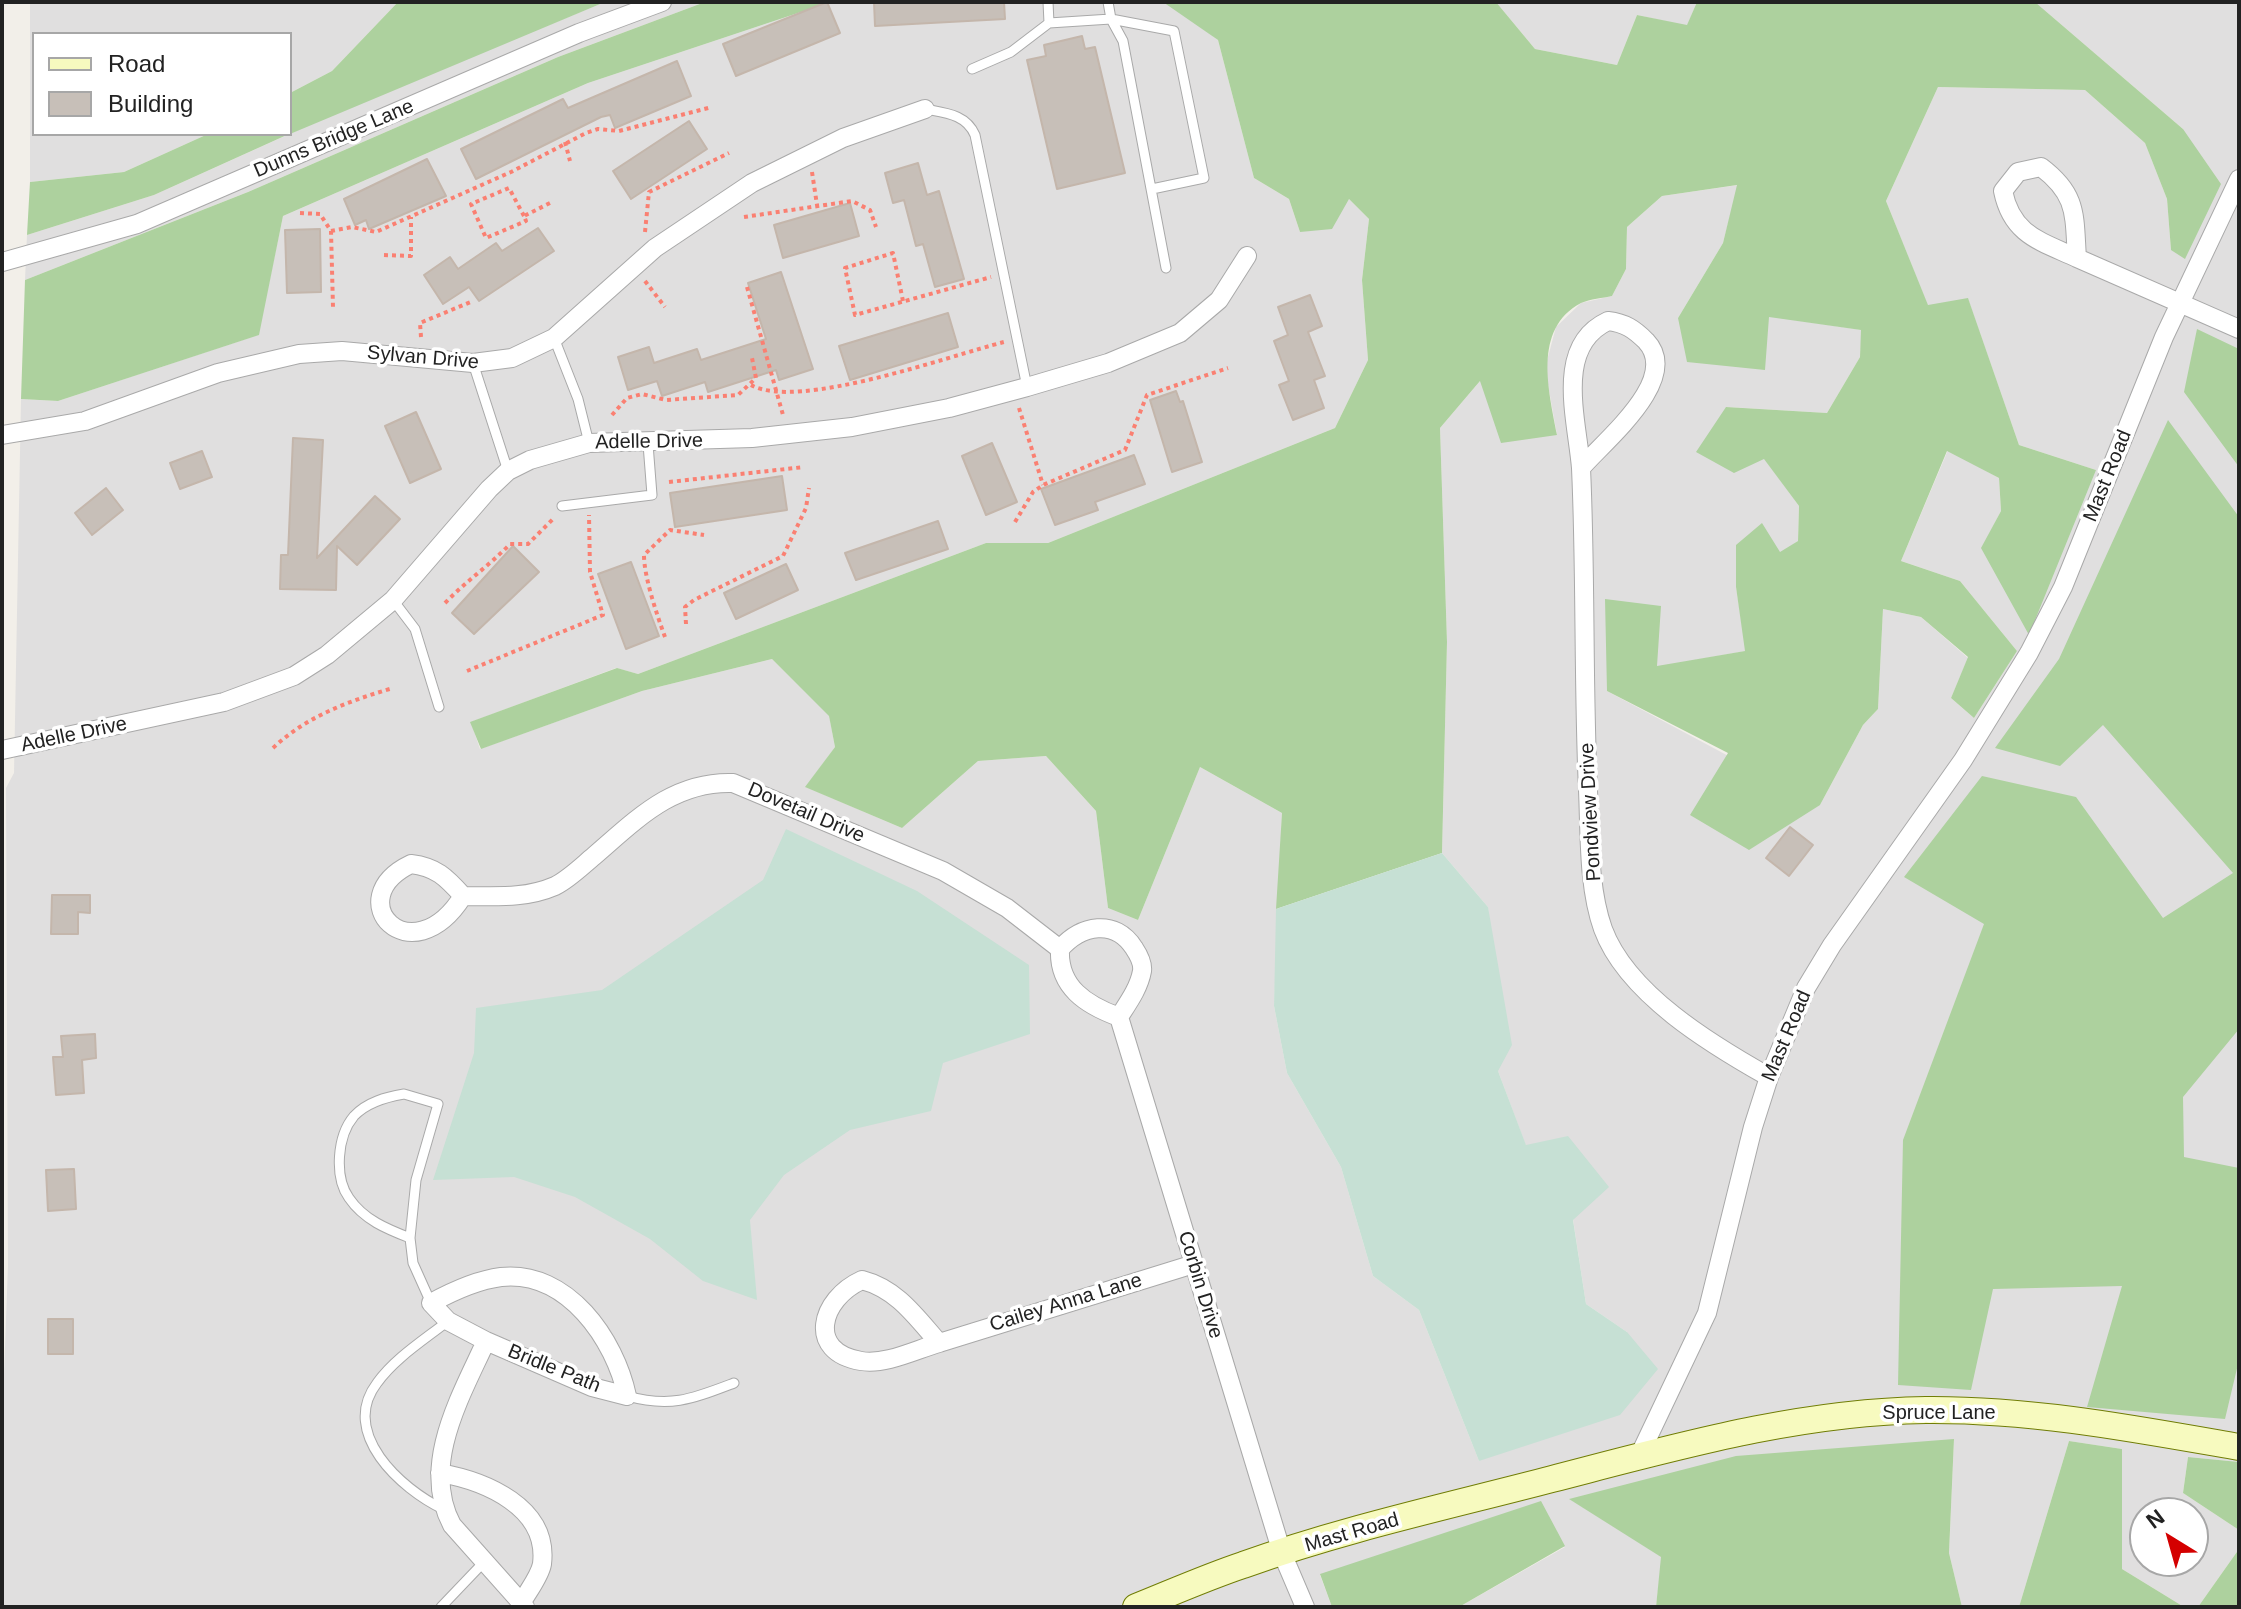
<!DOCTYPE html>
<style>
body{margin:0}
#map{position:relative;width:2241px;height:1609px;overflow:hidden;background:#f2efe9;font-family:Helvetica,sans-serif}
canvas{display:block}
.frame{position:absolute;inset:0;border:4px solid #222;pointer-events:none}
.legend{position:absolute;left:32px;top:32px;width:260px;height:104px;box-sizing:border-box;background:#fff;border:2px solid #a7a7a7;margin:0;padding:10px 14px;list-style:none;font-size:24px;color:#222}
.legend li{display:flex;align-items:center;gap:16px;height:40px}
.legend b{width:40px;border:2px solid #a7a7a7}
.north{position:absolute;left:2129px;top:1497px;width:80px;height:80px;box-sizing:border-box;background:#fff;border:2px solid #a7a7a7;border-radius:50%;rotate:323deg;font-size:22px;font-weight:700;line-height:32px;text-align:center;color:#222}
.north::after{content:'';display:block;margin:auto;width:28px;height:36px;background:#d40000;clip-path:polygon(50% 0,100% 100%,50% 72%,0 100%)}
</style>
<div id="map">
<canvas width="2241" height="1609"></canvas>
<div class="frame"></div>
<ul class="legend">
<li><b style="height:10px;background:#f7fabf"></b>Road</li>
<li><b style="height:22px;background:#c7bfb8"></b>Building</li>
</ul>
<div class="north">N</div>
</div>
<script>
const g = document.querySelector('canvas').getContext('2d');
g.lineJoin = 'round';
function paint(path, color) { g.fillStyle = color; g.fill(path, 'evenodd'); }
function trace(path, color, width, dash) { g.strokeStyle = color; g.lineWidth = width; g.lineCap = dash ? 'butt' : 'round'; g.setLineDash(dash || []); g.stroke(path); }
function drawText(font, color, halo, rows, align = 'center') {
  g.font = font + ' Helvetica,sans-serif'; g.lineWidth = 7; g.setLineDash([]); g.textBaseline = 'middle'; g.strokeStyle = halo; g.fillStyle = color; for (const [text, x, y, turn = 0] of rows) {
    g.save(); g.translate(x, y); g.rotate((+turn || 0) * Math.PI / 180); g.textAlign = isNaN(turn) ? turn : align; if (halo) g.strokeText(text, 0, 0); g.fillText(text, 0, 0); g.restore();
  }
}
paint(new Path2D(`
 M30 2H398L332 71 290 93V34H34V134H208L124 172 30 182Z
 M605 2H705L558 57 248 192 25 280 27 235 154 195 367 99Z
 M831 2H1163L1177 9 1218 40 1254 178 1289 199 1300 232 1349 199 1369 219 1362 280 1368 360 1335 428 1048 543H986L638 674 616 668 471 722 480 749 642 691 772 659 829 715 835 747 806 787 902 828 978 761 1046 756 1096 811 1108 908 1138 920 1200 767 1282 813 1274 1006 1287 1073 1341 1167 1373 1276 1419 1310 1479 1461 1627 1332 1586 1304 1573 1219 1526 1146 1498 1071 1488 907 1442 853 1447 642 1440 428 1481 380 1557 435 1545 368 1556 327 1581 303 1612 296 1626 269 1627 227 1662 196 1738 185 1723 243 1678 318 1768 316 1862 330 1860 357 1827 413 1727 407 1799 506 1798 541 1736 587 1746 651 1656 667 1607 691 1820 805 1863 725 1878 709 1883 609 1921 617 1968 658 1951 698 1974 718 2017 651 1960 581 1901 561 1948 450 1999 478 2001 511 1982 548 2096 470 2019 445 1968 299 1928 306 1886 201 1938 87 2085 90 2145 143 2167 199 2171 250 2183 129 2035 2H2239V1462L2188 1457 2183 1493 2239 1530V1549L2198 1607H2184L2122 1569V1449L2069 1441 2019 1607H1962L1949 1553 1954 1440 1570 1499 1662 1557 1656 1607H1459L1565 1547 1320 1575 1332 1607H2V1427L8 1266 6 788 14 773 21 399 58 401 258 335 283 216 588 83ZM2145 1513H2193V1561H2145Z
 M1496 2H1697L1687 26 1637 15 1617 65 1535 49Z`), '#e0dfdf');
paint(new Path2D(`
 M398 2H605L290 134V93L332 71Z
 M705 2H831L588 83 283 216 259 335 58 401 21 399 25 280 248 192 558 57Z
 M1163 2H1496L1535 49 1617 65 1637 15 1687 25 1697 2H2035L2183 129 2221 184 2185 259 2171 250 2167 199 2145 143 2085 90 1938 87 1886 201 1928 305 1968 298 2019 445 2096 470 2029 635 1981 548 2001 511 1999 478 1947 451 1901 561 1960 581 2017 651 1974 718 1951 698 1968 657 1921 617 1883 609 1878 709 1863 725 1820 805 1749 850 1690 815 1728 753 1607 691 1605 599 1661 606 1657 666 1745 651 1736 587V545L1762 523 1780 552 1798 541 1799 506 1764 459 1734 473 1696 452 1726 407 1827 413 1860 357 1861 330 1769 317 1765 370 1687 362 1678 318 1723 243 1737 185 1662 196 1627 227 1626 269 1612 296C1603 298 1590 299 1581 303 1532 329 1549 391 1557 435L1501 443 1480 381 1440 428 1447 642 1442 853 1276 909 1282 813 1200 767 1138 920 1108 908 1096 811 1046 756 978 761 902 828 805 787 835 747 829 716 772 659 642 691 481 749 470 722 617 668 638 674 986 543H1048L1335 428 1368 360 1362 280 1369 219 1349 199 1332 229 1300 232 1289 199 1254 178 1218 40Z
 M208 134H289L154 195 27 235 30 182 124 172Z
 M2197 329 2239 349V467L2184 392Z
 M2168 420 2239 517V1029L2183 1097 2184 1157 2239 1168V1360L2225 1419 2087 1407 2122 1286 1993 1289 1971 1390 1898 1385 1903 1140 1984 924 1904 877 1982 776 2076 797 2163 918 2233 873 2103 725 2060 766 1995 748 2059 659Z
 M1954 1439 1949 1553 1962 1607H1656L1661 1557 1569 1499 1736 1456Z
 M2069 1441 2122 1449V1569L2184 1607H2019Z
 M2188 1457 2239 1462V1530L2183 1493Z
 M1541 1501 1565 1546 1459 1607H1332L1320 1574Z
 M2239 1549V1607H2198Z`), '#add19e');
paint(new Path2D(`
 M786 829 917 891 1029 965 1030 1034 943 1063 931 1111 850 1130 784 1175 750 1220 757 1300 703 1281 650 1239 575 1197 514 1177 433 1180 474 1053 476 1008 602 990 763 880Z
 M1442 853 1488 907 1512 1045 1498 1071 1526 1145 1568 1136 1609 1187 1573 1220 1586 1304 1627 1332 1658 1369 1620 1415 1479 1461 1419 1310 1373 1276 1341 1167 1287 1073 1274 1006 1276 909Z`), '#c6e0d4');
const building = new Path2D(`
 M827 2 840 33 736 76 723 44Z
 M874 2H1004L1005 19 875 26Z
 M1082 36 1085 49 1095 47 1125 173 1057 189 1027 60 1046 56 1044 45Z
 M677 61 691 96 615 128 610 115 601 117 476 179 461 149 563 99 568 108Z
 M689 121 707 149 631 199 613 171Z
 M427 159 446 196 369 229 366 220 355 225 344 199Z
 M918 163 927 195 939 191 964 279 935 287 923 244 916 246 904 200 893 203 885 173Z
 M850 203 859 236 783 258 774 225Z
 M538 228 554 251 479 301 469 287 443 304 424 275 450 257 458 269 496 243 502 251Z
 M320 229 321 292 287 293 285 230Z
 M781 272 813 369 779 380 776 370 708 392 705 382 662 396 657 381 628 390 618 357 649 347 654 363 697 349 701 360 766 339 748 283Z
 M1310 295 1322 326 1308 332 1325 376 1314 380 1324 408 1293 420 1279 385 1289 381 1274 341 1288 335 1278 307Z
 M948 313 958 347 850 380 839 346Z
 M1176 391 1180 402 1183 401 1202 462 1172 472 1150 400Z
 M416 412 441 469 410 483 385 426Z
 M293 438 323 440 317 558 375 496 400 519 357 565 337 546 336 590 280 589 281 555H288Z
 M992 443 1017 502 986 515 962 456Z
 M202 451 212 477 180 489 170 463Z
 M1134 455 1145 484 1095 502 1098 510 1055 525 1041 489Z
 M782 476 787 510 675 527 670 493Z
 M106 488 123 510 92 535 75 513Z
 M938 521 948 549 856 580 845 553Z
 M513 546 539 572 474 634 452 613Z
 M631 562 659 636 626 649 598 574Z
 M786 564 798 590 736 619 724 593Z
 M1790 827 1813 845 1789 876 1766 858Z
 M52 895H90V913L78 912V934H51Z
 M95 1034 96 1058 82 1060 84 1093 56 1095 53 1057H63L61 1036Z
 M74 1169 76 1209 48 1211 46 1170Z
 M48 1319H73V1354H48Z`);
paint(building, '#c7bfb8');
trace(building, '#c4b6ab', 2);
const lane = new Path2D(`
 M1048 2 1049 23 1111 19 1174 31 1204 178 1152 189
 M1108 2 1111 19 1123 41 1166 268
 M972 69 1011 52 1049 23
 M925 109C945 113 966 114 975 135L1027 387
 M554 338 578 399 589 443
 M473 363 508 471
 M562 506 652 495 648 444
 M393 600 415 629 439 707
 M404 1094 438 1104 416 1180 410 1238C387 1229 364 1220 349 1198 334 1177 337 1136 354 1116 367 1102 386 1097 404 1094Z
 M410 1238 413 1263 431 1303
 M627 1396C671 1408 692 1399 734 1383
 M443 1509C401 1489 339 1433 377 1383 395 1358 424 1340 448 1321
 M441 1607 484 1562`);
const street = new Path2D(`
 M2041 167C2078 195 2074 215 2077 258 2040 241 2012 235 2003 191L2018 172Z
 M2077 258 2239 329
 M2 262 137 224 579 33 662 2
 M1608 321C1625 323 1634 329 1646 341 1682 379 1605 440 1581 468 1577 419 1554 346 1608 321Z
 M2 435 85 421 218 373 299 354 342 351 473 363 512 358 554 338 655 248 752 183 843 138 925 109
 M1581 468C1586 575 1583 683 1588 790 1590 835 1588 887 1603 929 1627 994 1712 1045 1769 1077
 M2 750 224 702 294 676 327 655 393 600 489 489 508 471 530 460 589 443 752 438 852 427 949 408 1027 387 1108 363 1180 333 1219 300 1247 256
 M411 864C436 867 446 877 463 896 411 978 338 899 411 864Z
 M463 896C495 896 525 899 555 886 569 879 582 866 594 856 637 819 673 781 733 783L943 871 1007 908 1060 949
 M1119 1017C1128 1003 1139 988 1142 971 1143 964 1138 954 1134 948 1115 918 1081 925 1060 949 1058 987 1086 1005 1119 1017L1282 1553 1305 1607
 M862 1280C897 1289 916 1317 939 1343 915 1350 886 1365 861 1361 806 1352 820 1299 862 1280Z
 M486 1341 448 1321 431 1303C453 1291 477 1280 501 1277 568 1270 615 1340 627 1396L592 1387 486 1341C461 1396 420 1465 452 1525L525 1607
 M939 1343 1194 1264
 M1640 1454 1707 1313 1753 1127 1769 1077 1806 988 1832 945 1963 760 2029 653 2063 587 2164 337 2239 179
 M440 1473C485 1481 549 1507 542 1564 540 1576 528 1591 522 1602`);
const secondary = new Path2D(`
 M1136 1607C1171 1593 1207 1577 1243 1565 1343 1529 1449 1506 1552 1479 1676 1447 1797 1412 1926 1410 2031 1409 2136 1429 2239 1447`);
trace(lane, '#a9a9a9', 11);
trace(street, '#a9a9a9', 20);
trace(secondary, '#707d05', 28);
trace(new Path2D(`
 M565 142 570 161
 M812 172 817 205
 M300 213 320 214 331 231 333 307
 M524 216 509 188 471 204 486 238 526 221 524 216 552 202
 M744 217 852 201 870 210 876 227
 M331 231 352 227 376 232 511 172 586 133 598 129 619 131 712 107
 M645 232 649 192 729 153
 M384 255 411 256V217
 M645 281 665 307
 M747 287 783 415
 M903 301 893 253 845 268 855 315 991 277
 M421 337 420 323 473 301
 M751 385C797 411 949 356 1004 342
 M1019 408 1043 485
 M612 415 627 398 642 394 666 400 738 395 756 378 752 358
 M669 482 804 467
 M1015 522 1033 492 1043 485 1125 450 1147 395 1228 368
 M445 603C466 581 489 566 510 544H528L555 517
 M686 624 685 607 694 600 783 556 806 508 809 488
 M665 637C657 615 644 577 644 555L670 530 704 535
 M467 671 603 615 590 572 589 515
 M273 748C307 716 349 701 393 688`), '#fa8072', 4, [4, 4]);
trace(lane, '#fff', 9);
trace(street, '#fff', 18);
trace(secondary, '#f7fabf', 26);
drawText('20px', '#222', '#fff', [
 ["Dunns Bridge Lane",334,139,-23],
 ["Sylvan Drive",423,358,5],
 ["Adelle Drive",649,442,-1],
 ["Mast Road",2108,476,-68],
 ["Adelle Drive",74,735,-12],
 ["Pondview Drive",1591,812,-93],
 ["Dovetail Drive",806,813,23],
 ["Mast Road",1787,1036,-67],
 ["Corbin Drive",1200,1285,73],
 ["Cailey Anna Lane",1066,1303,-17],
 ["Bridle Path",554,1369,22],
 ["Spruce Lane",1939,1413],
 ["Mast Road",1352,1533,-16]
]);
</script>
